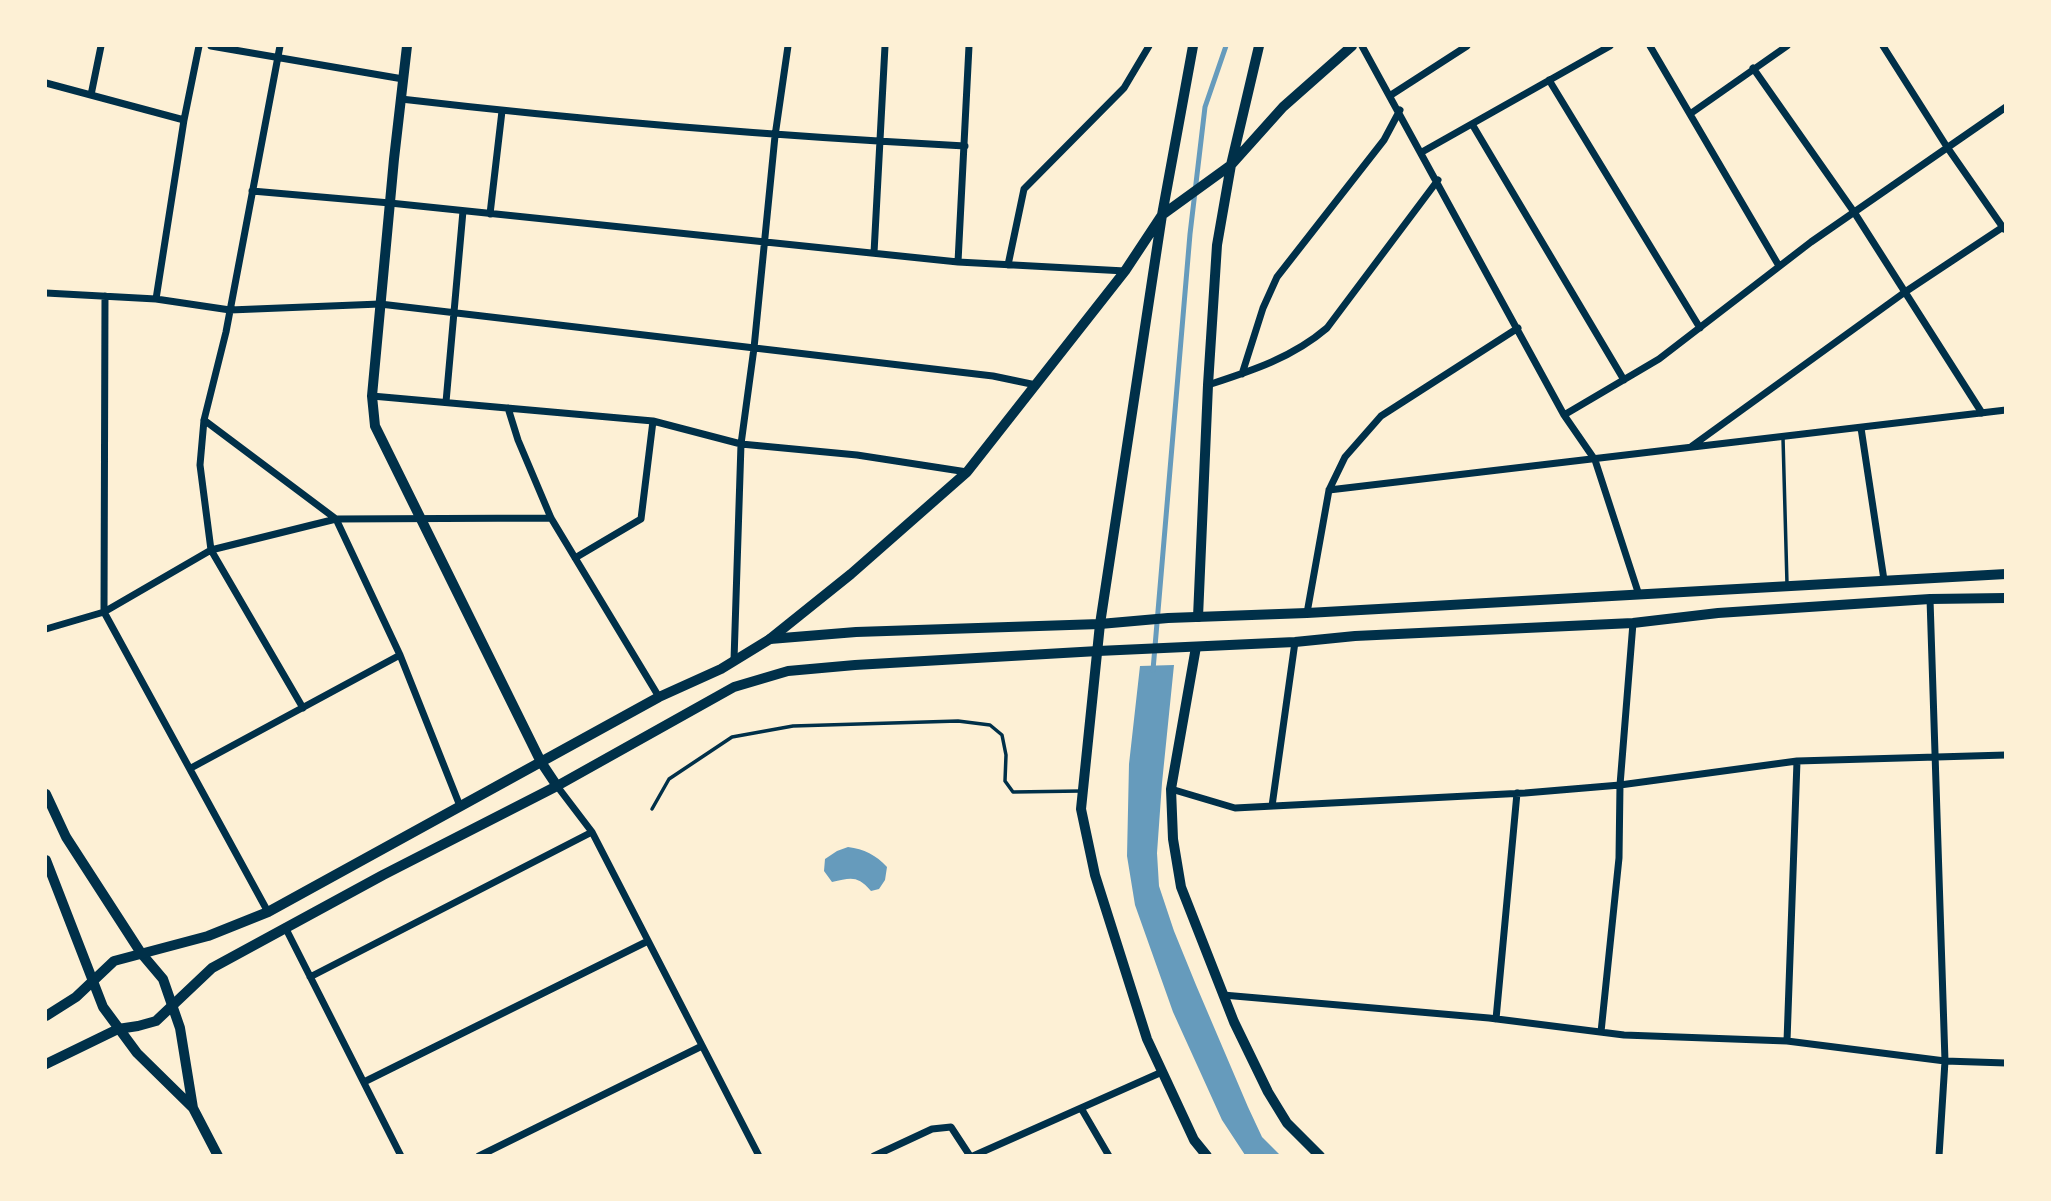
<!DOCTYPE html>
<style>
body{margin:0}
#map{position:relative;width:2051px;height:1201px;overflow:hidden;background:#fdf0d5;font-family:Manrope,sans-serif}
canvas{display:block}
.frame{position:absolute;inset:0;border:47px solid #fdf0d5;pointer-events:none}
</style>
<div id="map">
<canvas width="2051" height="1201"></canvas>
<div class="frame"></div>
</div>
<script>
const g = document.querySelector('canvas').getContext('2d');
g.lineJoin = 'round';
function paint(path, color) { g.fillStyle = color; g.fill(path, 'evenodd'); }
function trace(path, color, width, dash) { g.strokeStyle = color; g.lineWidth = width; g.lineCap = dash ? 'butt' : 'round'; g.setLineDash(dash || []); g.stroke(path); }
paint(new Path2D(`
 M1174 665 1162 783 1157 853 1159 886 1174 931 1196 985 1248 1107 1262 1137 1280 1155H1245L1222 1120 1173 1012 1135 905 1127 856 1129 764 1140 666Z
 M848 847C864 849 876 855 887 867L885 880 879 889 871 891C857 875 851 878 832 882L824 871 825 859 837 851Z`), '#669bbc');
trace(new Path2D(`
 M1153 670 1190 234 1205 107 1226 46`), '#669bbc', 5);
trace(new Path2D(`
 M1783 438 1787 584
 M652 809 669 779 732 737 793 726 958 721 990 725 1002 735 1006 755 1005 781 1013 792 1081 791`), '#003049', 3.5);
trace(new Path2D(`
 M211 46 403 79
 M280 46 226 332 204 420 200 465 211 550 303 708
 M1362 46 1564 415 1595 460 1639 595
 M1650 46 1779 266
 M1883 46 1947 147 2004 229
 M1753 68 1854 212 1982 413
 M1549 80 1700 328
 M46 83 184 120
 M91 95 101 46
 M1391 95 1467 46
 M401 99C589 121 776 136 965 146
 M1690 114 1787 46
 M1472 124 1624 380
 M1422 152 1610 46
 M252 191 390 203 958 262 1125 271
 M490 214 502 111
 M874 253 885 46
 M958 262 969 46
 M1008 265 1024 189 1124 88 1149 46
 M46 293 156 299 230 310 380 304 993 376 1036 385
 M105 296 104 612 268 912
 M156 299 184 120 199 46
 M1242 374 1263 308 1277 277 1384 140 1400 110
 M1208 385C1251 371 1292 358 1327 328L1438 180
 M372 396 653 421 741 444 857 455 967 472
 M446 402 463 211
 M508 408 518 440 551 518 659 697
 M1564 415 1659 359 1811 242 2006 107
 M204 420 336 519 400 655 460 806
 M1861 428 1884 580
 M1692 446 1905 292 2003 227
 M1329 490 2006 410
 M575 558 641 519 653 421
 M1930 599 1945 1061 1939 1156
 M1307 613 1329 490 1345 457 1381 416 1518 328
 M46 629 104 612 211 550 336 519 551 518
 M734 660 741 444 754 348 775 136 788 46
 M191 768 400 655
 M557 786 592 832 759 1156
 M1171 789 1235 808 1525 793 1620 785 1797 761 2006 755
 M1272 806 1295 642
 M285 927 401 1156
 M310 977 592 832
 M1223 995 1489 1018 1624 1035 1787 1041 1945 1061 2006 1063
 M1496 1019 1517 793
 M1601 1032 1619 858 1620 785 1633 623
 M1787 1041 1797 761
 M364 1082 648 941
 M1081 1108 1109 1156
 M479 1156 702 1046
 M874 1156 932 1129 951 1127 970 1156
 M973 1156 1162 1072`), '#003049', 7);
trace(new Path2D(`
 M407 46 394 159 372 396 375 426 541 762 557 786
 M1193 46 1162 215 1100 624 1081 809 1095 875 1147 1039 1194 1140 1207 1156
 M1198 617 1208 385 1217 245 1231 165 1259 46
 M770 639 851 574 967 472 1125 271 1162 215 1231 165 1283 107 1352 46
 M1196 647 1171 789 1173 839 1181 887 1234 1022 1268 1092 1287 1123 1320 1156
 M46 794 66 837 141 953 163 979 180 1028 193 1108
 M46 860 103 1007 137 1053 193 1108 218 1156`), '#003049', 10);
trace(new Path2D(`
 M46 1016 76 997 114 961 208 936 268 912 659 697 721 669 770 639 856 632 1100 624 1168 618 1307 613 2006 574
 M46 1064 118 1029 138 1026 156 1021 212 968 383 875 557 786 734 687 788 671 855 665 1098 651 1295 642 1355 636 1633 623 1718 613 1930 599 2006 598`), '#003049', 10);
</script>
